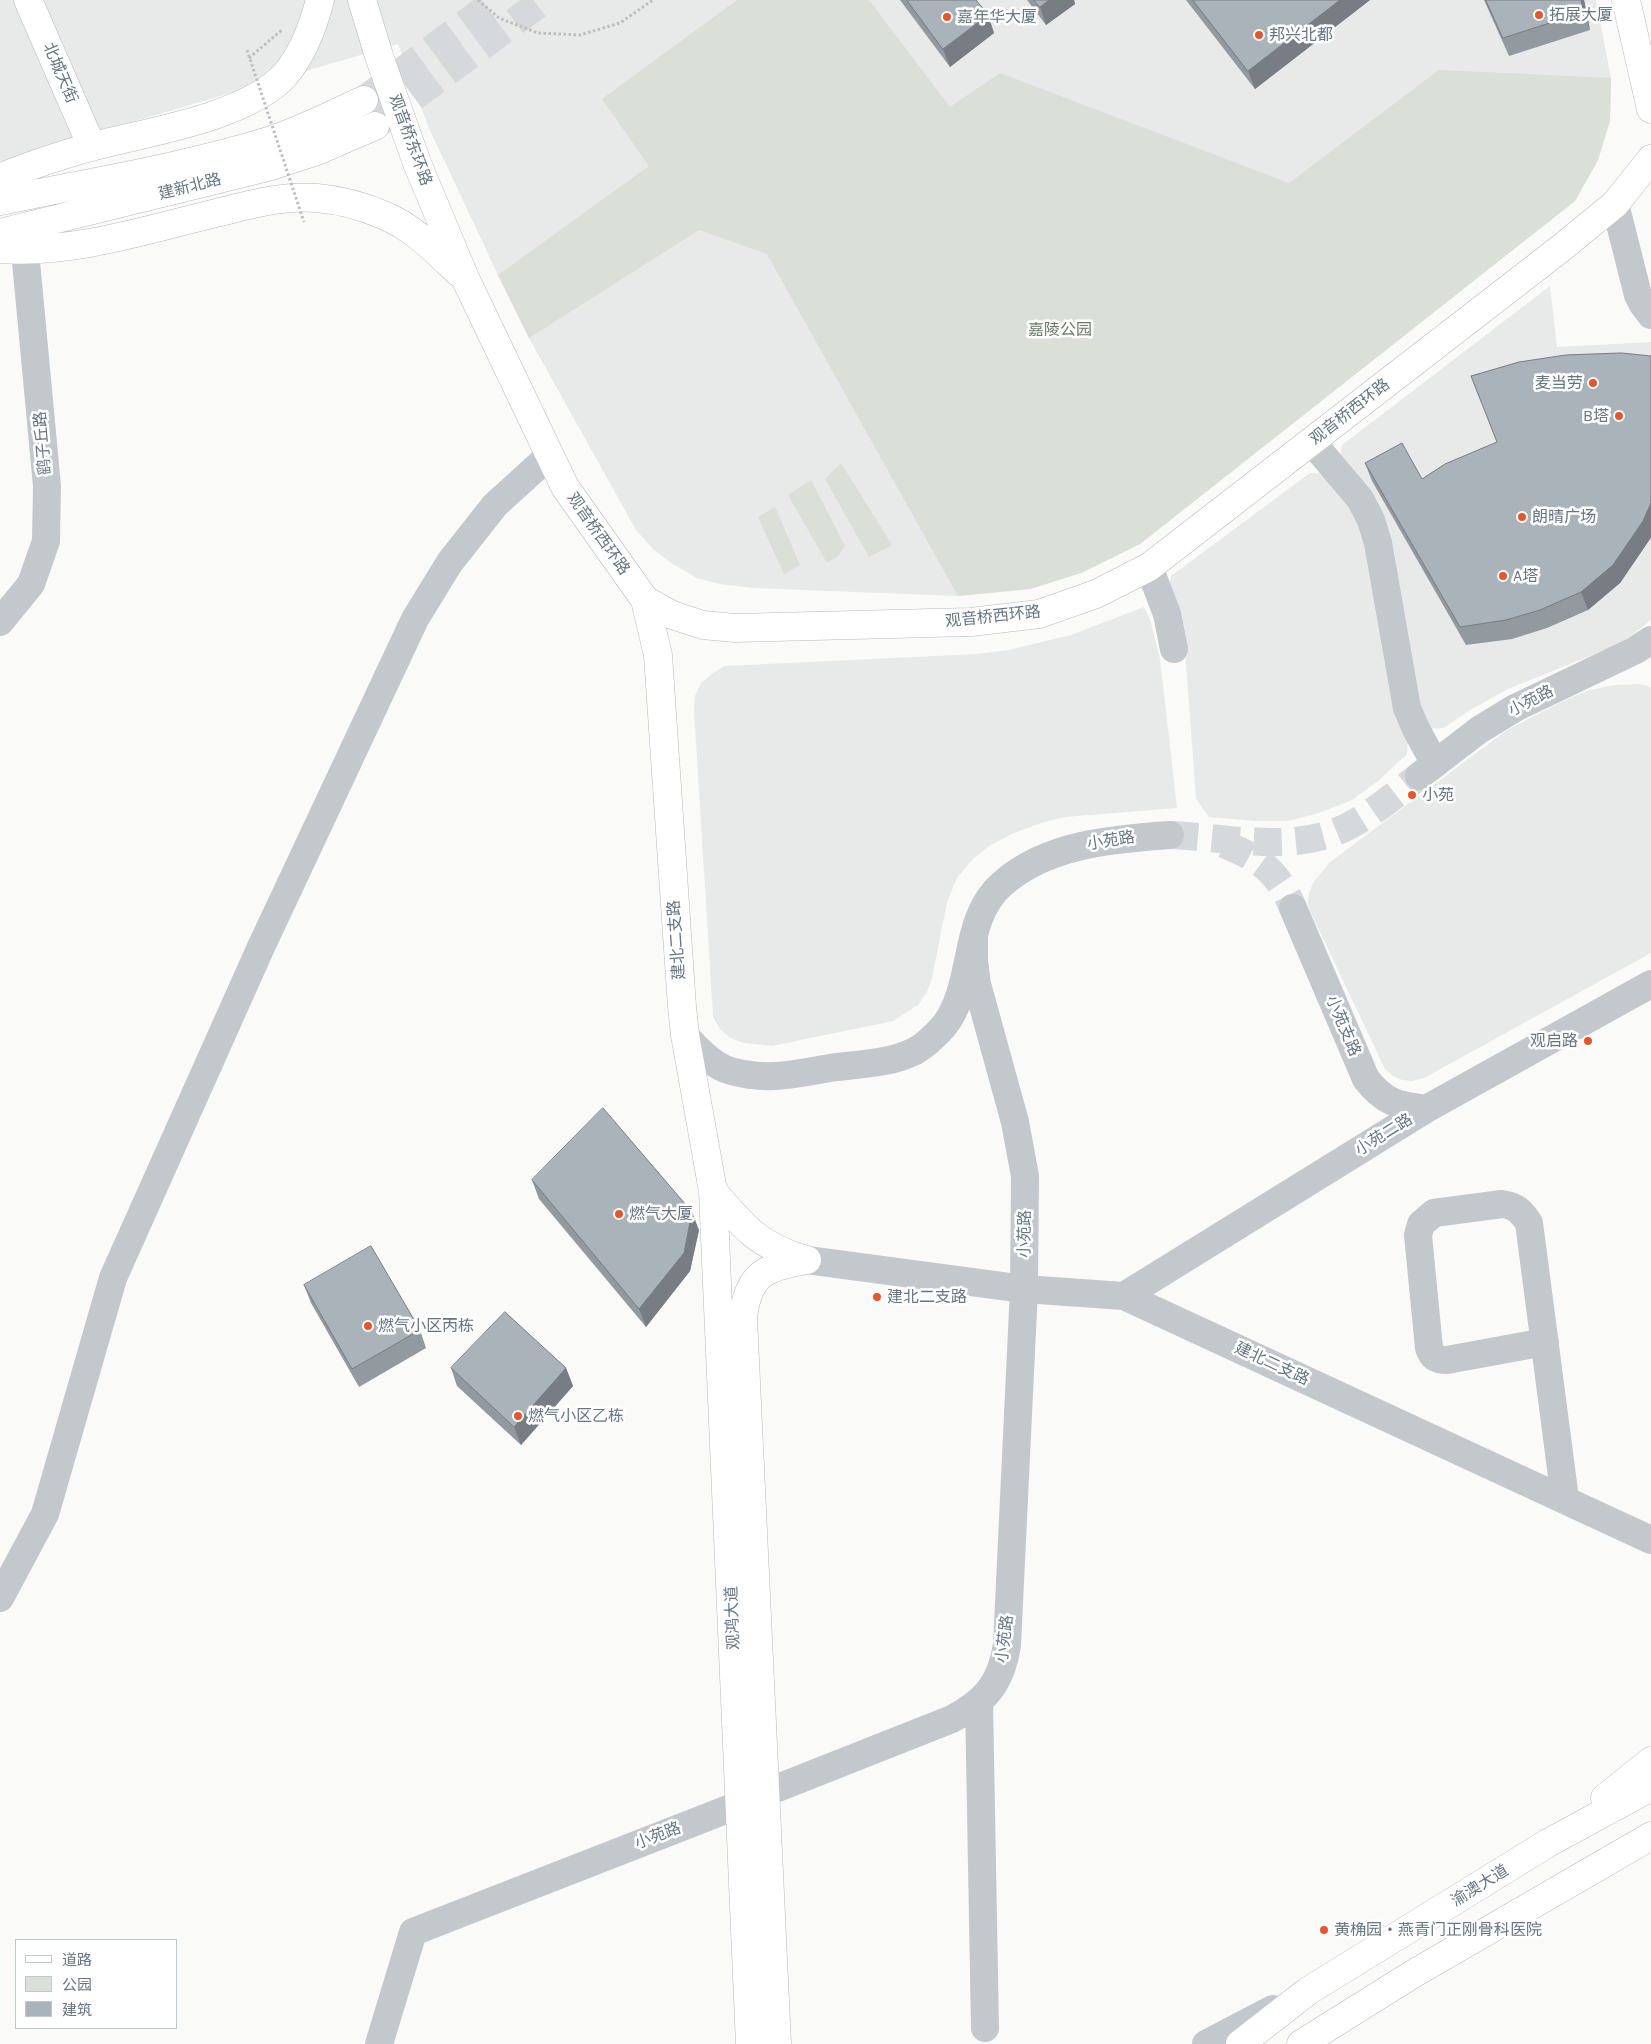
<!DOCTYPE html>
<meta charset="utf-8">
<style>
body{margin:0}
#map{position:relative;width:1651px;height:2044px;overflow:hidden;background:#fafaf8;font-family:Karla,"Noto Sans SC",sans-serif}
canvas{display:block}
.legend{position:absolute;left:15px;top:1939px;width:162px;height:90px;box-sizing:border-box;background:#fff;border:1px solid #c1c8cd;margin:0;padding:6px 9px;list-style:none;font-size:15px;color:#657683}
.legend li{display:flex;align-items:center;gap:10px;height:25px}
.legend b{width:25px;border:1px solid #c1c8cd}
</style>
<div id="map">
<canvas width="1651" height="2044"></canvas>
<ul class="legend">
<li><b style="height:6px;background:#fff"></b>道路</li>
<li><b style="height:14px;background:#dadfd7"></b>公园</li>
<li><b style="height:14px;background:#aab3b9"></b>建筑</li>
</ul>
</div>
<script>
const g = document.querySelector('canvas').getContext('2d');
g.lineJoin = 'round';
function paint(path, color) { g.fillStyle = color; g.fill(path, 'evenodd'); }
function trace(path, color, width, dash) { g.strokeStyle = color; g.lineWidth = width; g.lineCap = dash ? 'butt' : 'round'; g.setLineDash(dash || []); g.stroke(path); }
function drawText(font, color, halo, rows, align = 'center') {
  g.font = font + ' Karla,"Noto Sans SC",sans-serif'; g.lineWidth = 5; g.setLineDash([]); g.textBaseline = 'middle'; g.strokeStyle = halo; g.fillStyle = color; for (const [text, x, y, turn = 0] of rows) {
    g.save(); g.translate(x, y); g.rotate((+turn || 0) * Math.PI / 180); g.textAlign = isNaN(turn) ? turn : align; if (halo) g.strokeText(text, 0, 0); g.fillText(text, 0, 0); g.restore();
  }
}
paint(new Path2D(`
 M0 0H1596L1611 78 1610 121 1598 160 1575 201 1140 544 1081 573 1030 589 958 596 753 588 720 584 697 578 671 563 653 549 636 530 529 338 498 275 428 126 398 44 81 137 0 169Z
 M1550 286 1557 347 1651 342V620L1622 643 1508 689 1470 710 1444 728 1426 729 1340 458 1342 445Z
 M1310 473H1327L1363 523 1408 736 1407 754 1378 781 1352 800 1319 813 1288 821H1254L1209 817 1196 799 1185 650 1169 587 1171 576Z
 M1144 607 1150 619 1160 659 1177 808 1065 817 1041 823 1014 833 989 846 973 859 957 878 947 902 932 978 927 992 918 1005 893 1021 772 1046 744 1043 730 1038 719 1028 713 1016 694 711 695 696 701 683 713 673 725 666 976 654 1009 650 1071 635Z
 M1639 684 1651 687V953L1424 1078 1412 1081 1402 1080 1393 1076 1385 1069 1310 911 1308 903 1309 893 1313 883 1329 863 1507 730 1561 702 1589 690 1616 685Z`), '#e8e9e9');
paint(new Path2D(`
 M737 0H869L950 107 1000 73 1289 183 1439 70 1611 78 1610 121 1598 160 1575 201 1140 544 1081 573 1030 589 958 596 767 254 699 230 529 338 498 275 649 166 602 99Z
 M841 463 892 545 869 557 825 479Z
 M811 480 845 546 838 556 827 563 788 495Z
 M775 507 800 565 784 574 758 517Z`), '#dadfd7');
trace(new Path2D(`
 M1170 835C1223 837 1282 851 1333 833 1365 821 1393 796 1419 776
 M1224 844C1260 859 1277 870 1293 908`), '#d5d9db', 28, [28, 14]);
trace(new Path2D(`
 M364 100 497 0
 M380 122 544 0`), '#d5d9db', 28, [28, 14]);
const major = new Path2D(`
 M28 0 92 147
 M362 0 379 56 417 163 465 278 565 487 645 600 672 615 703 625 735 628 971 622 1039 614 1096 594 1149 567 1560 249 1615 204 1651 159
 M1626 0 1651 109
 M0 178C30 165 62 155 94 146 148 132 247 117 285 75 303 54 313 27 320 0
 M0 201C86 183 174 169 259 144 295 133 329 116 364 100
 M0 233 268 167 317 151 375 126
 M0 249C72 254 146 230 216 213 249 205 282 195 317 198 339 200 363 206 383 215 413 227 435 250 458 272
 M645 600 658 655 682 1007 685 1035 713 1191 750 2044
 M713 1191C744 1228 759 1246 806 1260
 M1605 1798 1651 1761
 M777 2044 743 1318C748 1273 766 1267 807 1260
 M1240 2044 1308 1991 1548 1843 1651 1787
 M1301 2044 1413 1974 1651 1836`);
trace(major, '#b5babe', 29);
trace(new Path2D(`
 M478 0 499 18 538 33 580 35 620 23 653 0
 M249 58 283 29`), '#bbbfc2', 3, [2.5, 2.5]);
trace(new Path2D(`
 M1615 204 1638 295 1642 303 1651 315
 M1312 442 1360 499 1371 520 1378 543 1407 708 1416 729 1435 764
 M1149 567 1167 614 1174 649
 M0 622 31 584 46 541 47 486 25 251
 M1419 776 1479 730 1515 708 1636 650 1651 640
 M1293 908 1366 1079C1385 1103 1397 1105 1426 1109
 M685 1035C696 1048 709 1062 725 1069 733 1072 743 1074 751 1075 777 1079 805 1072 830 1068 858 1064 890 1064 915 1051 926 1045 936 1035 944 1026 976 985 961 920 1002 884 1047 844 1113 839 1170 835
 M807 1260 1024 1289 1124 1296 1651 1540
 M1124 1296 1426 1109 1651 984
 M1545 1342 1447 1360C1436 1360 1432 1357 1429 1348L1418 1235 1421 1224 1434 1213 1502 1204C1516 1206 1521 1211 1529 1223L1565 1499
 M0 1598 45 1514 113 1278 261 947 415 619 450 562 495 505 550 455
 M979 1702 985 2028
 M379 2044 413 1932 741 1804 765 1793 952 1719C986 1701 1001 1683 1007 1645L1024 1289 1025 1176 1015 1122 977 984 974 961V936
 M1206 2044 1273 2009`), '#c3c8cc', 28);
trace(major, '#fff', 28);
trace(new Path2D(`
 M247 50 304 222`), '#bbbfc2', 3, [2.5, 2.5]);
paint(new Path2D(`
 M900 0H976L988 15 994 33 950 67Z
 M1027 0H1074L1075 4 1046 25Z
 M1186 0H1370L1255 89Z
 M1484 0H1584L1590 30 1509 56Z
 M1651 356V537L1650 539 1620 583 1588 610 1547 628 1512 639 1466 645 1372 481 1365 463 1422 479 1497 442 1471 376Z
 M532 1180 699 1230 690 1271 646 1327 539 1199Z
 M304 1285 420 1330 426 1348 359 1387 311 1303Z
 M451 1368H566L573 1386 521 1445 457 1386Z`), '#929a9f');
paint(new Path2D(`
 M1049 0H1074L1075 4 1046 25 1040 7Z
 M1340 0H1370L1255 89 1248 71Z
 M1581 0H1584L1590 30 1584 12Z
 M988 15 994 33 950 67 943 49Z
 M1651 503V537L1650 539 1620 583 1588 610 1581 592Z
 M692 1212 699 1230 690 1271 646 1327 639 1309Z
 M566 1368 573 1386 521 1445 514 1427Z`), '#777d82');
const building = new Path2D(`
 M907 0H976L988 15 943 49Z
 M1034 0H1049L1040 7Z
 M1193 0H1340L1248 71Z
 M1486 0H1581L1584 12 1503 38Z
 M1622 353 1651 356V503L1643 521 1613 565 1581 592 1540 610 1506 620 1460 627 1365 463 1402 443 1422 479 1445 464 1497 442 1471 376 1519 362 1566 355Z
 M603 1108 692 1212 684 1253 639 1309 532 1180Z
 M371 1246 420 1330 352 1369 304 1285Z
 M505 1312 566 1368 514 1427 451 1368Z`);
paint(building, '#aab3b9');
trace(building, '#777d82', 1);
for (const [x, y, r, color] of [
 [1539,15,5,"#e4572e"],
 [947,17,5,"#e4572e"],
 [1259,35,5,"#e4572e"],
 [1593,383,5,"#e4572e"],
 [1619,416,5,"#e4572e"],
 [1522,517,5,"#e4572e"],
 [1503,576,5,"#e4572e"],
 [1412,795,5,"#e4572e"],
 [1588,1041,5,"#e4572e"],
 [619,1214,5,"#e4572e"],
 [877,1297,5,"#e4572e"],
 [368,1326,5,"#e4572e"],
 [518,1416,5,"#e4572e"],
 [1324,1930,5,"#e4572e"]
]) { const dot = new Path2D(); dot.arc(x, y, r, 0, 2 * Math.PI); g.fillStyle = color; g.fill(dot); trace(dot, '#fff', 2); }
drawText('16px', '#657683', '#fff', [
 ["拓展大厦",1549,15],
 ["嘉年华大厦",957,17],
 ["邦兴北都",1269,35],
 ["麦当劳",1583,383,"right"],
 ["B塔",1609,416,"right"],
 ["朗晴广场",1532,517],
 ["A塔",1513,576],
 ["小苑",1422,795],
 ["观启路",1578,1041,"right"],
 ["燃气大厦",629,1214],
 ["建北二支路",887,1297],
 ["燃气小区丙栋",378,1326],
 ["燃气小区乙栋",528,1416],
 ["黄桷园‧燕青门正刚骨科医院",1334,1930]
], 'left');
drawText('16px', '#657683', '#fff', [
 ["北城天街",60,73,67],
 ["观音桥东环路",410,140,70],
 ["建新北路",190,187,-14],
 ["观音桥西环路",1350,412,-38],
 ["鹞子丘路",43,443,-95],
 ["观音桥西环路",598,534,55],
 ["观音桥西环路",993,617,-6],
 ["小苑路",1531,701,-27],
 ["小苑路",1111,841,-9],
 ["建北二支路",677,940,-94],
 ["小苑支路",1343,1026,67],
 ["小苑二路",1384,1135,-32],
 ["小苑路",1025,1234,-89],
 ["建北二支路",1272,1364,25],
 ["观鸿大道",733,1618,-92],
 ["小苑路",1005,1639,-83],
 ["小苑路",658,1836,-21],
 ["渝澳大道",1480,1886,-32]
]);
drawText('16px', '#687a64', '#fff', [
 ["嘉陵公园",1060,330]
]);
</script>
